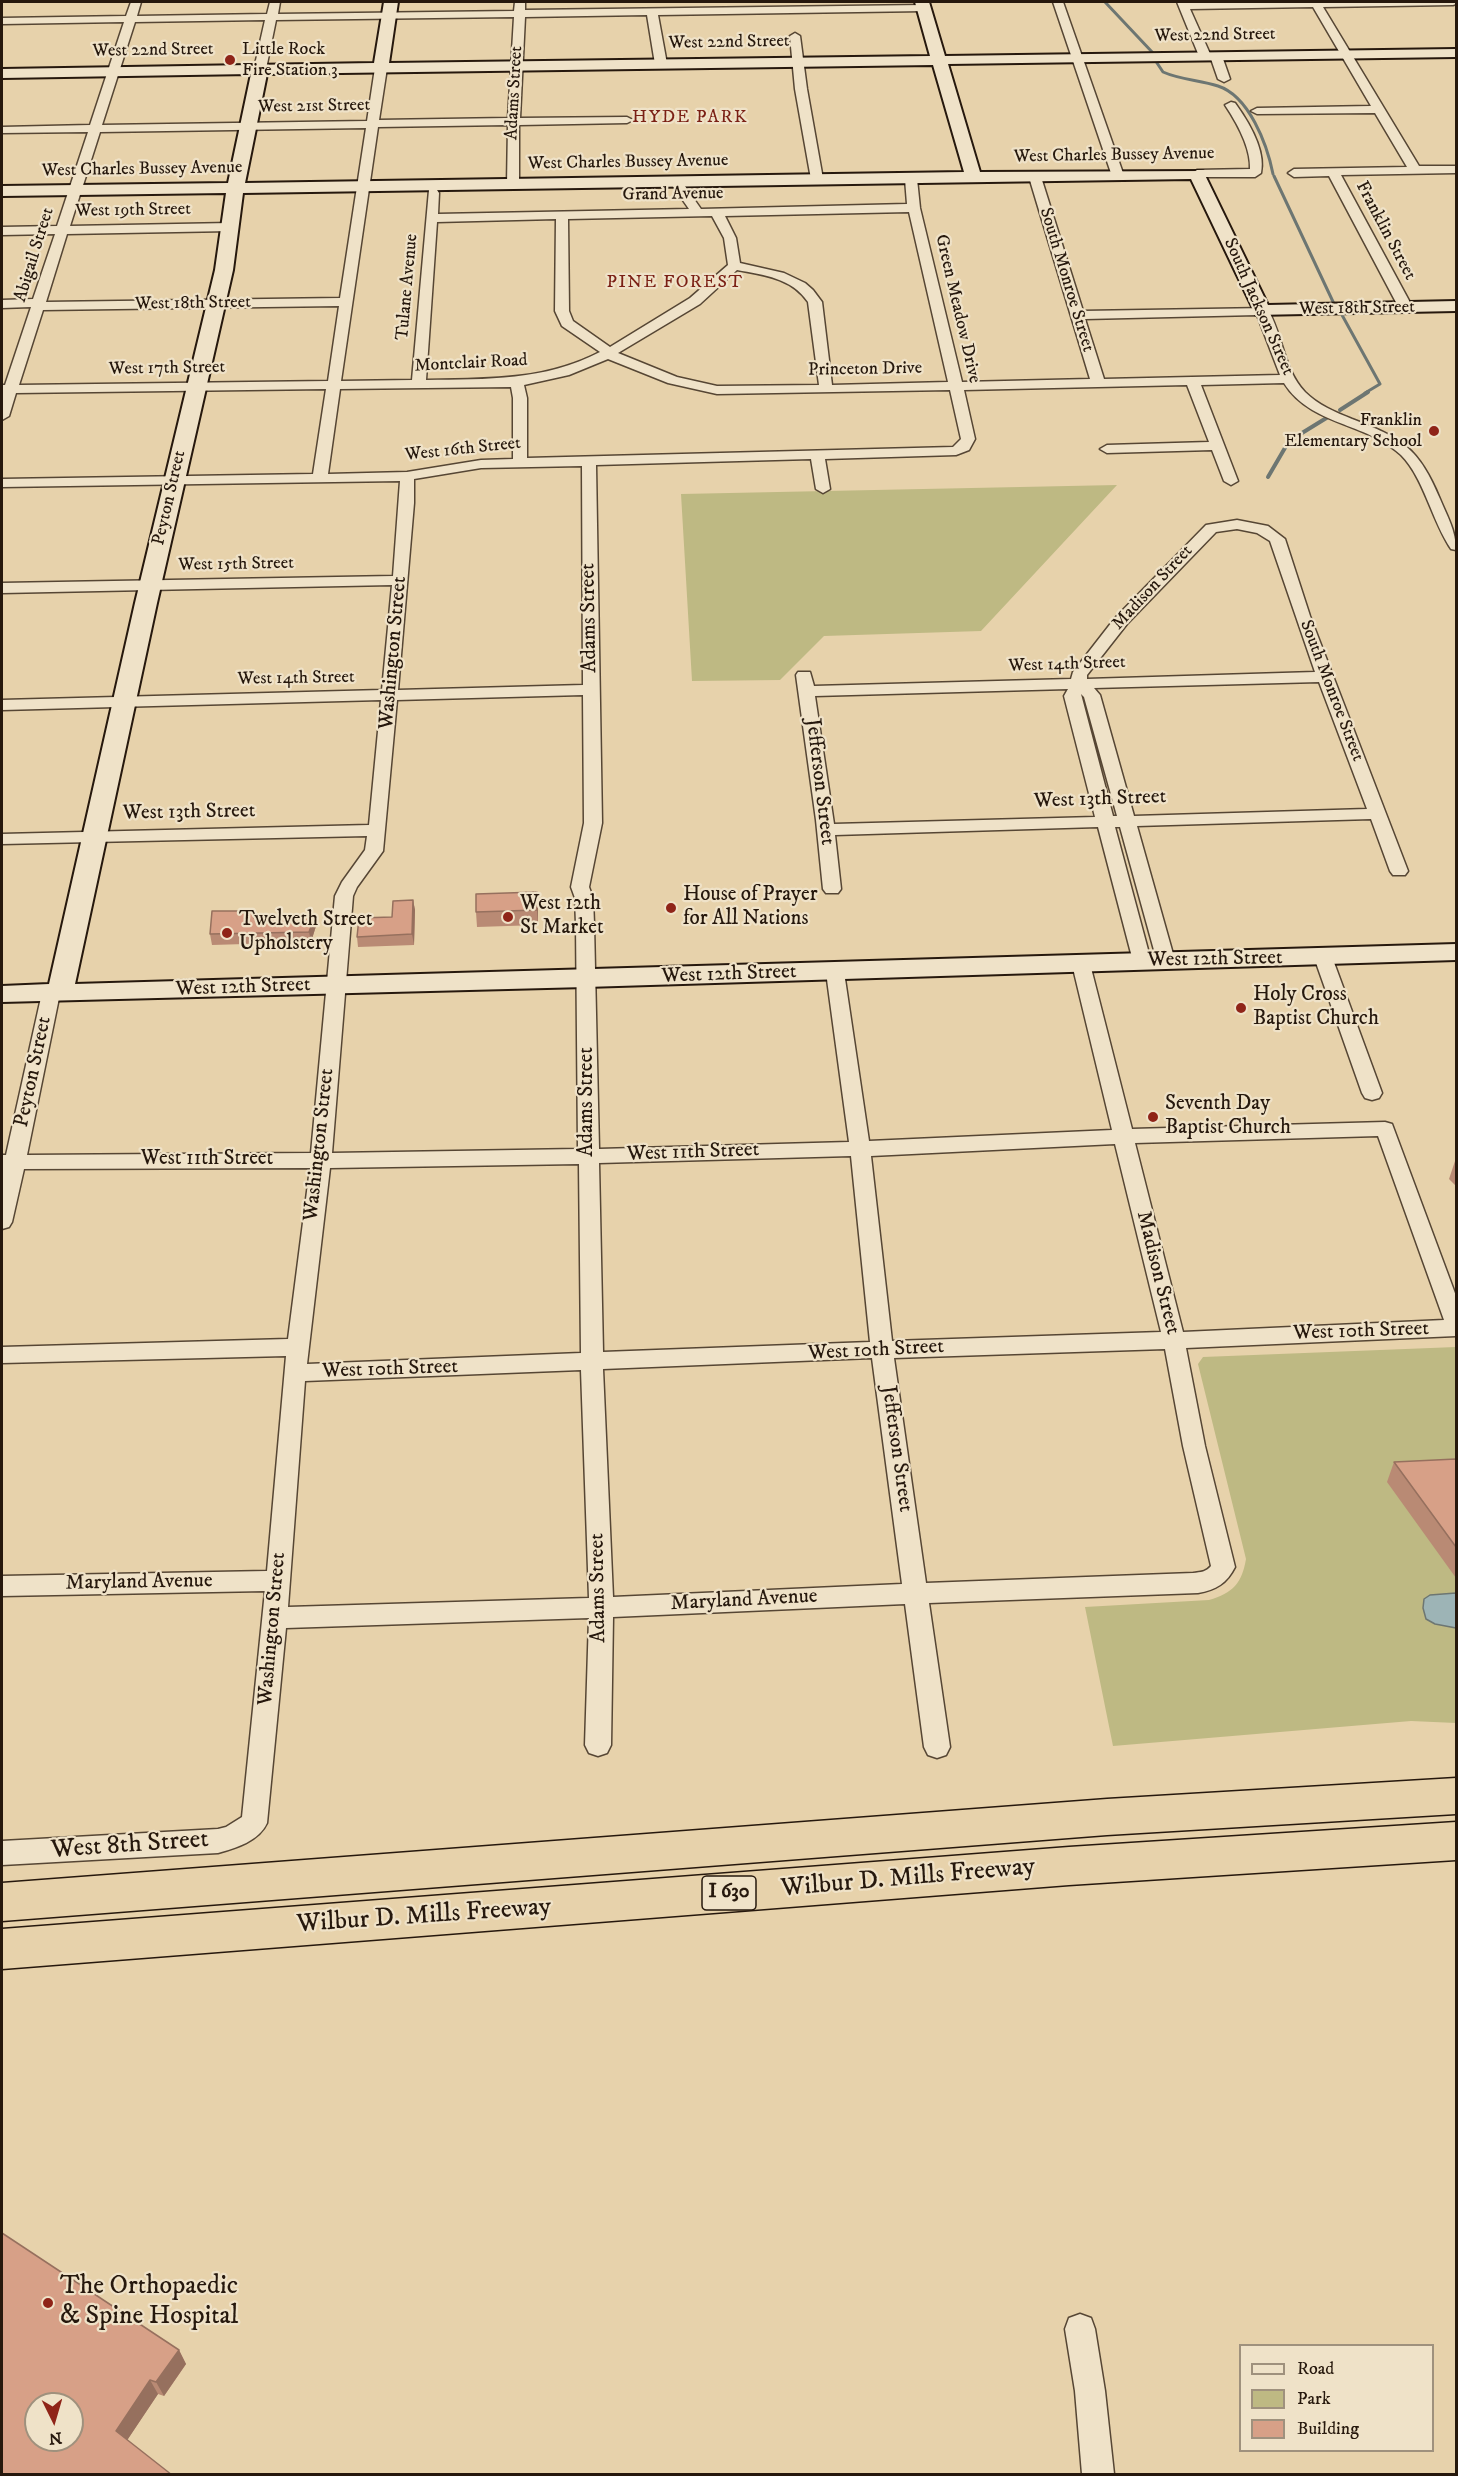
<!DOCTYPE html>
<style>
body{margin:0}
#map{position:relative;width:1458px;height:2476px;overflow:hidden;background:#e7d2ab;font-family:"IM FELL DW Pica",serif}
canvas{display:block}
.frame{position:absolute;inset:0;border:3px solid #26180d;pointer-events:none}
.legend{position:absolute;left:1239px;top:2344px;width:195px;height:108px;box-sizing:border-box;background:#efe2c8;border:2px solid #9f917d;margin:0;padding:8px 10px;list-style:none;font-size:18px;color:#26180d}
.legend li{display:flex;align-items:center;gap:12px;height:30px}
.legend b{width:30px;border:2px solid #9f917d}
.north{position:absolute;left:24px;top:2392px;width:60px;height:60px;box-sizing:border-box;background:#efe2c8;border:2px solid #9f917d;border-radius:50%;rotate:175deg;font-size:16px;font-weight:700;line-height:24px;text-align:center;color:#26180d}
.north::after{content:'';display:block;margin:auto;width:21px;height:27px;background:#8f2418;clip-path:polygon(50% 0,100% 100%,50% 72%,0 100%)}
</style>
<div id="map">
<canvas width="1458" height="2476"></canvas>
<div class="frame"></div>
<ul class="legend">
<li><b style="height:8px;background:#efe2c8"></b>Road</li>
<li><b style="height:16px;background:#beb983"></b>Park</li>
<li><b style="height:16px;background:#d7a087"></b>Building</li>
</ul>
<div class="north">N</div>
</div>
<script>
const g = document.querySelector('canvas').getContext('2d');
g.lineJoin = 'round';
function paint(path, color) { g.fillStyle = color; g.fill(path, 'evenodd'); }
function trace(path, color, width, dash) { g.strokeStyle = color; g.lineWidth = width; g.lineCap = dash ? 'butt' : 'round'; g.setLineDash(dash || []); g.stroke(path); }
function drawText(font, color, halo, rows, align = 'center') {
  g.font = font + ' "IM FELL DW Pica",serif'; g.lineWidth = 4.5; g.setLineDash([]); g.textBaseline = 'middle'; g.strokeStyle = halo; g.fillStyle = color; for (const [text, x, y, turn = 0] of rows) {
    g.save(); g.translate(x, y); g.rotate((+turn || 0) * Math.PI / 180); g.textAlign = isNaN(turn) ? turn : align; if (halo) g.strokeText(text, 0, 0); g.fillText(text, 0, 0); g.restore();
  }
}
paint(new Path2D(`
 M1117 485 981 631 824 636 780 680 692 681 681 494Z
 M1456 1347V1723L1411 1721 1113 1746 1085 1607 1209 1600C1233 1593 1242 1583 1246 1559L1198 1364 1203 1357Z`), '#beb983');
const water = new Path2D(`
 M1456 1593V1628L1435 1624 1426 1619 1423 1608 1424 1599 1430 1595Z`);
paint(water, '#9db4b6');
trace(water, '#6d7672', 1.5);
trace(new Path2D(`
 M1105 2 1153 53
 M1155 60 1163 72C1181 80 1200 80 1218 86 1249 96 1267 144 1273 174
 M1274 176 1335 306
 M1342 315 1380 384 1365 393`), '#6d7672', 3);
trace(new Path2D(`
 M1340 410 1368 392
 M1268 477 1289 441 1328 417`), '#6d7672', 4);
const street = new Path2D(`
 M131 2H141L137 16 267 14 270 2H280L278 14 514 11 515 2H525V10L924 5 929 8 924 11 658 15 667 64 661 67 655 64 647 15 525 17 520 118 627 117 633 120 627 123 519 125V184L513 188 507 184 508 125 378 127 341 381 412 380 429 190H437L439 193 438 214 689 209 670 182 676 178 680 179 701 209 907 204 905 179 911 175 917 179 920 208 962 382 1090 379 1029 177 1035 173 1041 177 1083 311 1267 308C1283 334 1283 369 1305 392 1318 405 1335 412 1352 419 1402 438 1419 448 1440 499 1447 516 1456 531 1456 550L1451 549C1432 521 1424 478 1401 455 1366 422 1311 426 1284 383L1201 385 1238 481 1231 485 1224 481 1212 450 1107 453 1100 449 1107 445 1209 442 1187 385 964 390 975 439 969 450 956 455 825 459 830 489 823 493 816 489 811 459 596 465 602 823 589 887 593 898 594 924 599 1149 849 1142 826 972 828 968H842L844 972 869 1141 1112 1130 1072 964 1074 960H1088L1090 964 1132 1129 1385 1122 1392 1124 1456 1296V1336L1186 1348 1205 1446 1235 1567C1227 1583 1216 1590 1198 1593L929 1603 950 1747 946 1755 937 1758 928 1755 924 1747 905 1604 613 1617 611 1745 607 1753 598 1756 589 1753 585 1745 589 1618 286 1628 267 1823C259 1841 236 1848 218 1853L2 1865V1841L218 1829 226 1827 242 1817 265 1591 2 1596V1576L267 1571 286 1356 2 1363V1347L288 1339 310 1168 24 1169 12 1222 9 1227 2 1229V1155H6L42 993 44 989 51 987 58 989 60 993 27 1155 311 1153 335 896 342 882 365 850 367 836 2 844V834L369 825 381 700 2 710V700L382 690 392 585 2 593V583L393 576 400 481 2 487V479L313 474 326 389 16 393 9 416 2 420V385H5L31 307 2 308V300L33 299 55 234 2 235V227L57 226 88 132 2 133V127L90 125 124 22 2 24V18L126 16ZM514 17 508 118 379 120 387 68 381 65 375 68 367 121 102 125 135 22 265 20 254 69 260 72 266 69 276 20ZM366 128 340 298 46 302 67 234 230 231 236 227 230 223 70 226 100 132ZM909 212 948 382 832 385 822 302 813 290 805 283 784 273 740 263 736 238 725 216ZM712 216 724 238 728 265 690 298 610 347 573 321 569 311 568 219ZM556 219 555 311 562 326 600 352C544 381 487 379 426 380L437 222ZM737 270C764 275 792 278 808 302L819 385 717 386 677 377 618 353 700 304ZM339 306 328 381 19 385 43 310ZM1257 315 1280 375 1104 379 1085 319ZM608 359 668 383 717 394 950 390 961 439 953 447 527 458V398L524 385 569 375ZM511 387 513 398V459L481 460 407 472 328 474 340 389ZM582 466 583 685 398 690 414 503V479L481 468ZM583 695 584 823 571 887 575 898 576 924 578 1149 332 1153 353 896 357 887 383 851 397 700ZM1378 1136 1444 1320 1183 1332 1135 1143ZM1115 1144 1161 1332 892 1341 871 1156ZM851 1156 870 1342 603 1352 599 1163ZM579 1164 581 1353 307 1364 330 1168ZM1165 1349 1183 1446 1211 1566C1206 1572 1201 1572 1193 1573L926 1583 894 1358ZM872 1358 902 1584 613 1597 603 1369ZM581 1370 589 1598 288 1607 305 1381Z
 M1053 2H1063L1124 176 1122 179 1118 180 1112 176Z
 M1177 2H1456V4L1453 5 1323 7 1419 166H1456V173L1341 175 1413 308 1411 311 1406 312 1399 308 1329 176 1294 177 1288 173 1294 169 1407 167 1375 113 1257 114 1251 111 1257 108 1371 106 1313 7 1190 9 1211 56 1216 53 1222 56 1230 79 1224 82 1218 79 1210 56 1205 59 1199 56Z
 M795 33 800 36 807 89 823 179 817 183 811 179 795 89 790 36Z
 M1231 102 1235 103C1248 121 1266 150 1261 173L1255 177H1193L1191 174 1197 170 1250 169C1251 148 1237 123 1225 105Z
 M1237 520 1268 526 1285 539 1310 616 1408 871 1405 875H1393L1390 871 1371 819 1137 826 1175 961 1173 965H1159L1157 961 1120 827H1115L1151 961 1149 965H1135L1133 961 1098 827 835 835 841 889 838 893H826L823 889 816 820 796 675 798 672H810L814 686 1071 679 1073 672 1115 618 1206 525ZM1237 529 1257 533 1270 541 1315 672 1087 679V675L1127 624 1216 532ZM1319 682 1367 809 1134 816 1100 695 1094 688ZM1068 689 1064 696 1095 817 834 824 815 696ZM1081 694 1084 697 1117 816H1113Z
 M1323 951 1330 953 1332 957 1382 1093 1379 1098 1372 1100 1365 1098 1362 1093 1314 957 1316 953Z
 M1080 2314 1091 2318 1095 2329 1105 2391 1114 2474H1082L1075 2391 1065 2329 1069 2318Z`);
const secondary = new Path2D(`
 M384 2H398L389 63 930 56 915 2H929L945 56 1456 49V57L948 64 980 172 1203 171 1268 305 1456 301V311L1256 315 1191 179 243 193 233 270 157 603 75 984 1456 944V960L586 987 2 1002V986L49 984 135 603 215 270 226 193 2 196V186L228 183 251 74 2 78V69L374 63ZM933 65 964 172 245 183 267 74Z`);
const highway = new Path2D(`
 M1456 1778V1814L1107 1835 2 1921V1883L1107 1799Z
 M1456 1822V1860L1069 1885 2 1969V1929L1069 1847Z`);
trace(street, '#564634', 3);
trace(secondary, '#26180d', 4);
trace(highway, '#26180d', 3);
paint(street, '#efe2c8');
paint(secondary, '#efe2c8');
paint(highway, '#e7d2ab');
paint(new Path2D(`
 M537 892 538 908V925L477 927 476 912Z
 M413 900 415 910 414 945 358 947 357 937 392 917Z
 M255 911 257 917 316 926 311 942 212 945 210 934Z
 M1456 1158V1186L1449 1179Z
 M1456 1459V1578L1387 1482 1394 1462Z
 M179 2350 186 2364 164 2396 158 2394 127 2440 2 2475Z`), '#b98a74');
paint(new Path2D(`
 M537 892 538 908V925L537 910Z
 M413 900 415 910 414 945 412 934Z
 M315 916 316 926 311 942 309 932Z
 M179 2350 186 2364 164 2396 156 2382Z
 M150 2380 158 2394 124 2445 116 2431Z`), '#96705e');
const building = new Path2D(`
 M537 892V910L476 912V894Z
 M413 900 412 934 357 937 359 918 392 917 393 901Z
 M212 911H255L254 918 315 916 309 932 210 934Z
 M1456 1459V1547L1394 1462Z
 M2 2233 179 2350 156 2382 150 2380 116 2431 172 2475H2ZM36 2404H72V2440H36Z`);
paint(building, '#d7a087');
trace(building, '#96705e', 1.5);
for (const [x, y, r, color] of [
 [230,60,6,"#8f2418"],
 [1434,431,6,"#8f2418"],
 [671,908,6,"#8f2418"],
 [508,917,6,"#8f2418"],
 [227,933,6,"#8f2418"],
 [1241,1008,6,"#8f2418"],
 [1153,1117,6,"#8f2418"],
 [48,2303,6,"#8f2418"]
]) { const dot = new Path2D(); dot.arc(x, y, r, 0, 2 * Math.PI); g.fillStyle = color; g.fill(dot); trace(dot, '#efe2c8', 2); }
drawText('18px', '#26180d', '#efe2c8', [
 ["West 22nd Street",1215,36,-1],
 ["West 22nd Street",729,43,-1],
 ["West 22nd Street",153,51,-1],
 ["Adams Street",515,93,-87],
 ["West 21st Street",314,107,-1],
 ["West Charles Bussey Avenue",1114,156,-1],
 ["West Charles Bussey Avenue",628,163,-1],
 ["West Charles Bussey Avenue",142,170,-1],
 ["Grand Avenue",673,195,-1],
 ["West 19th Street",133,211,-1],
 ["Franklin Street",1385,231,62],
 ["Abigail Street",35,255,-73],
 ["South Monroe Street",1066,280,73],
 ["Tulane Avenue",408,287,-85],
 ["West 18th Street",193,304,-1],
 ["South Jackson Street",1258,307,66],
 ["Green Meadow Drive",957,309,77],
 ["West 18th Street",1357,309,-1],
 ["Montclair Road",471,364,-3],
 ["West 17th Street",167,369,-1],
 ["Princeton Drive",865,370,-1],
 ["West 16th Street",463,450,-6],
 ["Peyton Street",170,498,-77],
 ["West 15th Street",236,565,-1],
 ["Madison Street",1153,588,-47],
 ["West 14th Street",1067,665,-2],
 ["West 14th Street",296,679,-1],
 ["South Monroe Street",1331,691,69]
]);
drawText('18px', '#26180d', '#efe2c8', [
 ["Little Rock",242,50],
 ["Fire Station 3",242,71],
 ["Franklin",1422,421,"right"],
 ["Elementary School",1422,442,"right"]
], 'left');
g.letterSpacing = '1.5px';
drawText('18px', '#7a1f14', '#efe2c8', [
 ["HYDE PARK",690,118],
 ["PINE FOREST",675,283]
]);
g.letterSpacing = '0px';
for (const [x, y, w] of [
 [729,1893,54]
]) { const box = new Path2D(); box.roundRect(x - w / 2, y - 17, w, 34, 4.5); g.fillStyle = '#efe2c8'; g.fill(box); trace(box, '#26180d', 1.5); }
drawText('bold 20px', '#26180d', null, [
 ["I 630",729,1893]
]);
drawText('21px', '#26180d', '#efe2c8', [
 ["Adams Street",590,618,-91],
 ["Washington Street",394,653,-85],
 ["Jefferson Street",819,782,83],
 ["West 13th Street",1100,800,-2],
 ["West 13th Street",189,813,-1],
 ["West 12th Street",1215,960,-1],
 ["West 12th Street",729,975,-2],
 ["West 12th Street",243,988,-2],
 ["Peyton Street",34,1072,-78],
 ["Adams Street",588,1102,-90],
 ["Washington Street",320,1145,-84],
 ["West 11th Street",693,1153,-2],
 ["West 11th Street",207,1160],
 ["Madison Street",1157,1273,76],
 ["West 10th Street",1361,1332,-2],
 ["West 10th Street",876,1351,-3],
 ["West 10th Street",390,1370,-2],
 ["Jefferson Street",896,1449,82],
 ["Maryland Avenue",139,1583,-1],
 ["Adams Street",599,1588,-91],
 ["Maryland Avenue",744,1601,-3],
 ["Washington Street",273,1629,-85]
]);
drawText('21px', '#26180d', '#efe2c8', [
 ["House of Prayer",683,896],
 ["for All Nations",683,920],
 ["West 12th",520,905],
 ["St Market",520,929],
 ["Twelveth Street",239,921],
 ["Upholstery",239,945],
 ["Holy Cross",1253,996],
 ["Baptist Church",1253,1020],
 ["Seventh Day",1165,1105],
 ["Baptist Church",1165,1129]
], 'left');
drawText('26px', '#26180d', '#efe2c8', [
 ["West 8th Street",130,1846,-4],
 ["Wilbur D. Mills Freeway",908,1879,-5],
 ["Wilbur D. Mills Freeway",424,1917,-4]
]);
drawText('26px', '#26180d', '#efe2c8', [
 ["The Orthopaedic",60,2288],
 ["& Spine Hospital",60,2318]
], 'left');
</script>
